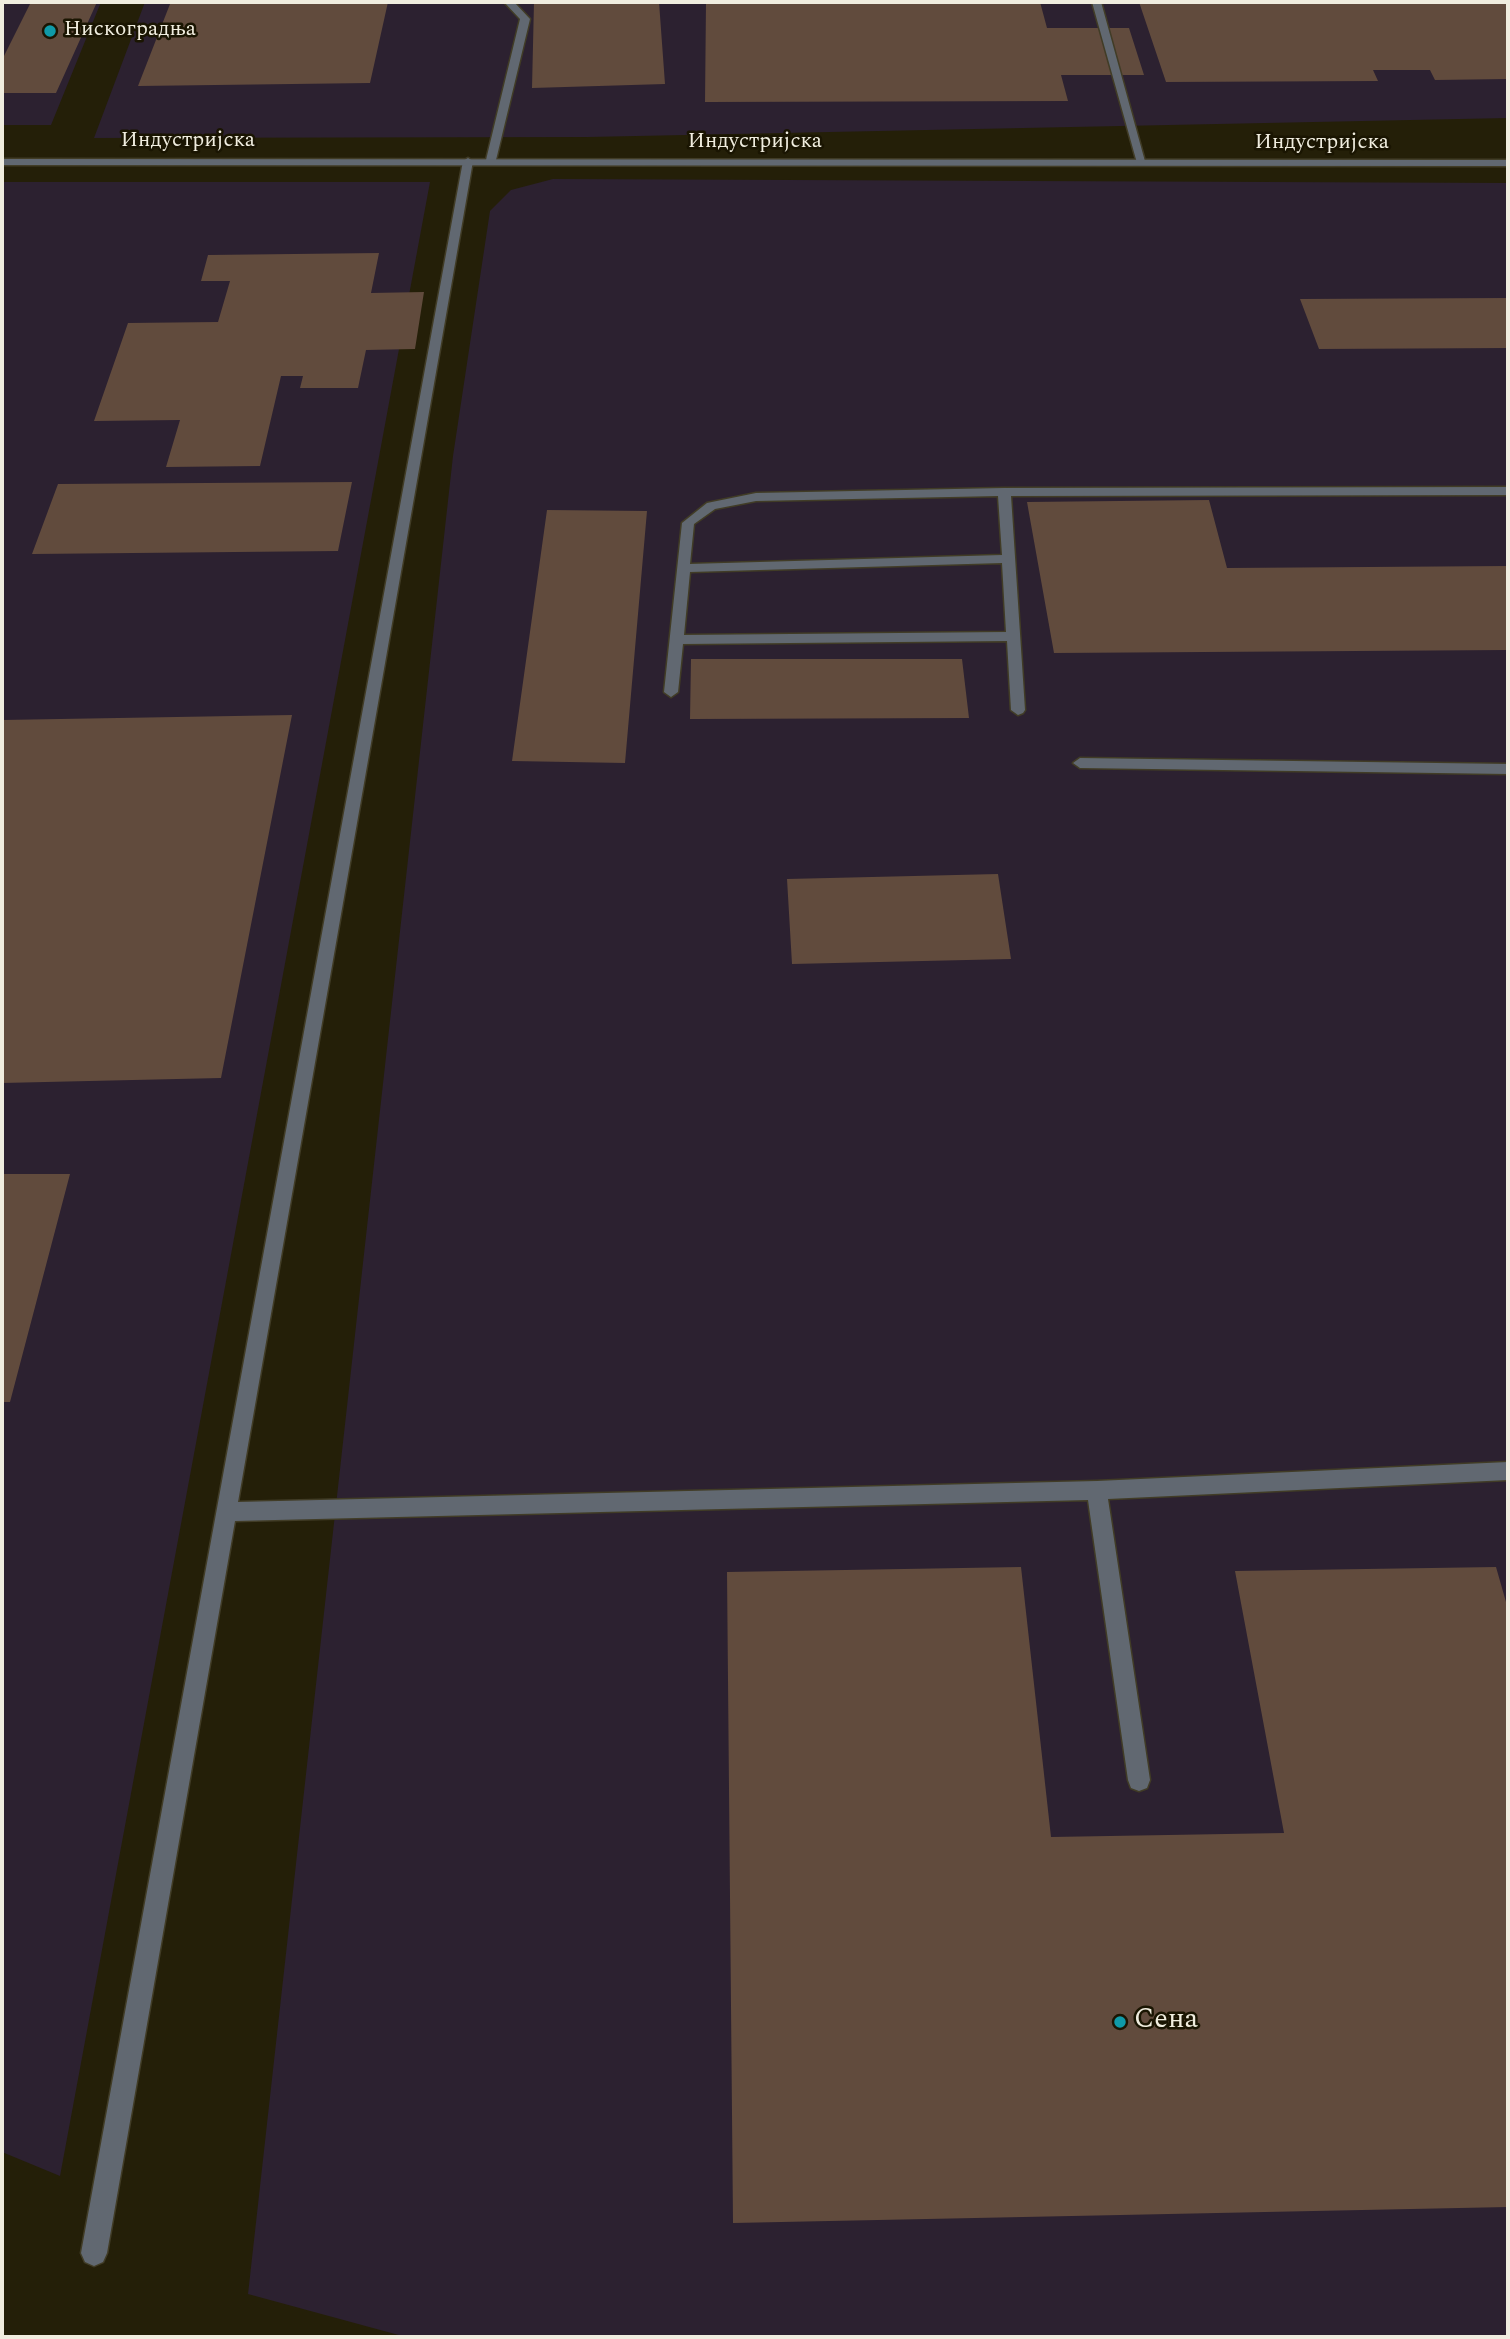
<!DOCTYPE html>
<meta charset="utf-8">
<style>
body{margin:0}
#map{position:relative;width:1510px;height:2339px;overflow:hidden;background:#241f08;font-family:Spectral,serif}
canvas{display:block}
.frame{position:absolute;inset:0;border:4px solid #f0eddf;pointer-events:none}
</style>
<div id="map">
<canvas width="1510" height="2339"></canvas>
<div class="frame"></div>
</div>
<script>
const g = document.querySelector('canvas').getContext('2d');
g.lineJoin = 'round';
function paint(path, color) { g.fillStyle = color; g.fill(path, 'evenodd'); }
function trace(path, color, width, dash) { g.strokeStyle = color; g.lineWidth = width; g.lineCap = dash ? 'butt' : 'round'; g.setLineDash(dash || []); g.stroke(path); }
function drawText(font, color, halo, rows, align = 'center') {
  g.font = font + ' Spectral,serif'; g.lineWidth = 5; g.setLineDash([]); g.textBaseline = 'middle'; g.strokeStyle = halo; g.fillStyle = color; for (const [text, x, y, turn = 0] of rows) {
    g.save(); g.translate(x, y); g.rotate((+turn || 0) * Math.PI / 180); g.textAlign = isNaN(turn) ? turn : align; if (halo) g.strokeText(text, 0, 0); g.fillText(text, 0, 0); g.restore();
  }
}
paint(new Path2D(`
 M2 2H101L51 125H2Z
 M145 2H1508V118L588 137 94 138Z
 M553 179 1508 183V2337H406L248 2294 453 456 490 211 511 190Z
 M2 182H430L60 2176 2 2152Z`), '#2c2130');
paint(new Path2D(`
 M31 2H97L56 93H2V60Z
 M388 2 370 83 138 86 170 4Z
 M534 2H659L665 84 532 88Z
 M706 2H1040L1047 28H1129L1144 75H1061L1068 101 705 102Z
 M1139 2H1508V79L1435 80 1430 70H1373L1378 81 1166 82Z
 M379 253 371 293 424 292 415 349 366 350 358 388H300L303 376H281L260 466 166 467 180 420 94 421 128 323 218 322 230 281H201L208 255Z
 M1508 298V348L1319 349 1300 299Z
 M352 482 338 551 32 554 58 484Z
 M1209 500 1227 568 1508 566V650L1054 653 1027 502Z
 M547 510 647 511 625 763 512 761Z
 M691 659H962L969 718 690 719Z
 M292 715 221 1078 2 1083V720Z
 M998 874 1011 959 792 964 787 879Z
 M2 1174H70L10 1402H2Z
 M1021 1567 1051 1837 1284 1833 1235 1571 1496 1567 1508 1609V2207L733 2223 727 1572Z`), '#614b3d');
const lane = new Path2D(`
 M504 2H514L530 19 496 160 491 163 486 160 520 19Z
 M1092 2H1101L1146 165 1137 163Z
 M468 158 473 161 238 1502 1097 1481 1508 1462V1480L1108 1499 1150 1780 1147 1788 1139 1791 1131 1788 1128 1780 1088 1500 235 1521 107 2253 103 2262 94 2266 85 2262 81 2253 463 161Z
 M1508 487V495L1011 496 1025 710 1023 713 1018 715 1011 710 1007 641 683 644 678 692 671 697 664 692 682 523 707 503 756 493 1004 488ZM998 496 1002 555 690 564 694 524 715 509 756 501ZM1002 563 1006 632 684 635 690 572Z
 M1080 758 1508 764V774L1080 768 1073 763Z`);
const street = new Path2D(`
 M2 159 1508 160V166L2 165Z`);
trace(lane, '#413c26', 3);
trace(street, '#413c26', 3);
paint(lane, '#616871');
paint(street, '#616871');
for (const [x, y, r, color] of [
 [50,31,7,"#0f9aa8"],
 [1120,2022,7,"#0f9aa8"]
]) { const dot = new Path2D(); dot.arc(x, y, r, 0, 2 * Math.PI); g.fillStyle = color; g.fill(dot); trace(dot, '#1a1502', 2.5); }
drawText('21px', '#f0eddf', '#1a1502', [
 ["Нискоградња",64,31]
], 'left');
drawText('21px', '#f0eddf', '#1a1502', [
 ["Индустријска",188,142],
 ["Индустријска",755,143],
 ["Индустријска",1322,144]
]);
drawText('28px', '#f0eddf', '#1a1502', [
 ["Сена",1134,2022]
], 'left');
</script>
